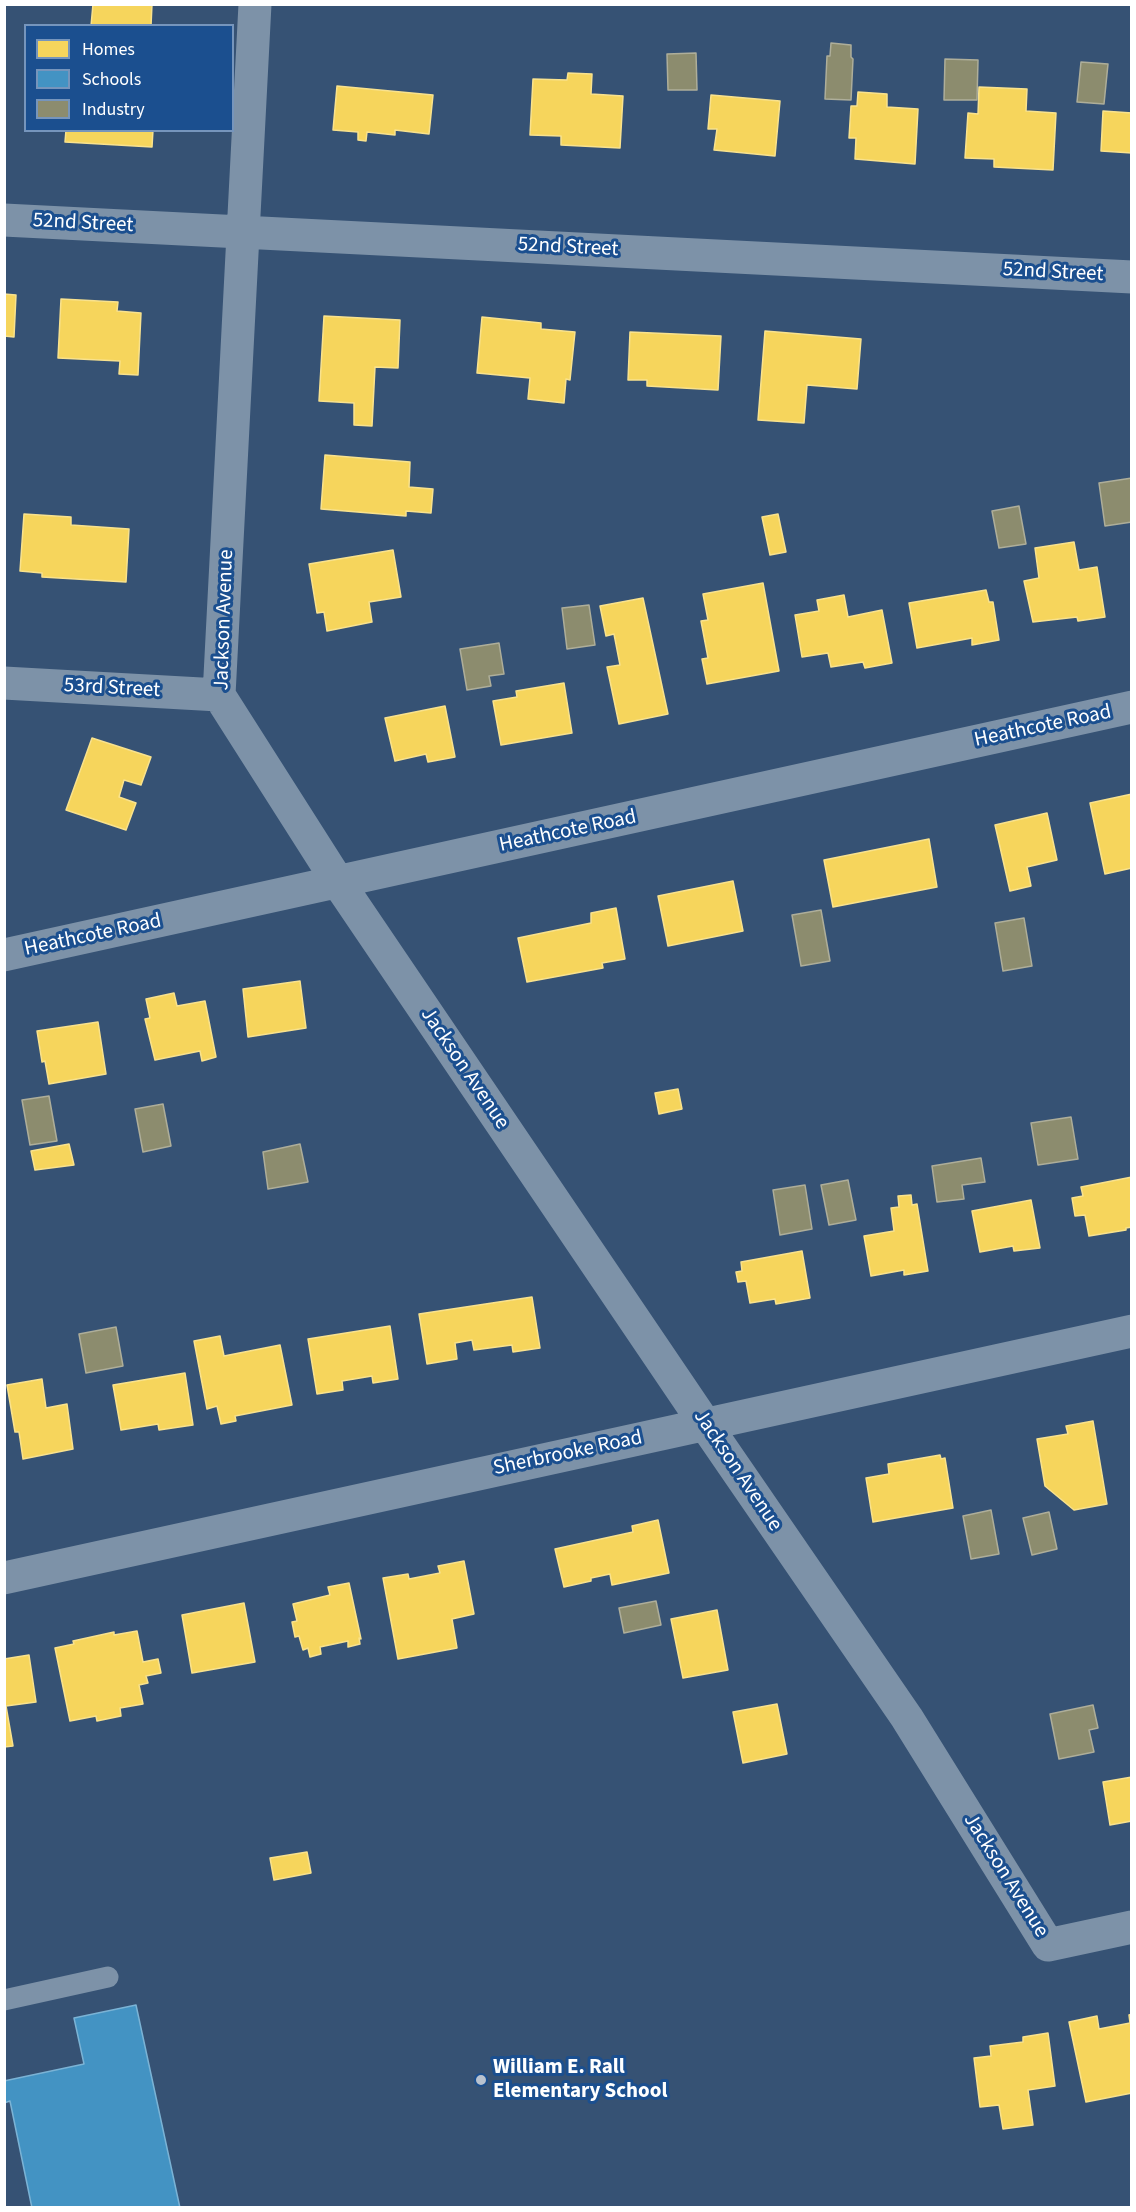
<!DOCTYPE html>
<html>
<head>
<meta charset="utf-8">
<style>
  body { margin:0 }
  #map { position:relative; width:1136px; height:2212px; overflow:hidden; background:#365274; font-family:"Source Sans 3",sans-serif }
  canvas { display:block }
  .frame { position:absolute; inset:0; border:6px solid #fff; pointer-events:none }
  .legend { position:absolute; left:24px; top:24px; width:210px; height:108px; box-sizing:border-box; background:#1b4f8f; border:2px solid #7695bc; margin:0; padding:8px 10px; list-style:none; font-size:18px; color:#fff }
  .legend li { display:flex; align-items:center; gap:12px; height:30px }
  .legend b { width:30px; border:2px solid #7695bc }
</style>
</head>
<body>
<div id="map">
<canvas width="1136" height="2212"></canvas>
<div class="frame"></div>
<ul class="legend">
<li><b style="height:16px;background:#f6d55c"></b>Homes</li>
<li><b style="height:16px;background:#4393c3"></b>Schools</li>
<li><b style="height:16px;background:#8c8c6e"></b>Industry</li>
</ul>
</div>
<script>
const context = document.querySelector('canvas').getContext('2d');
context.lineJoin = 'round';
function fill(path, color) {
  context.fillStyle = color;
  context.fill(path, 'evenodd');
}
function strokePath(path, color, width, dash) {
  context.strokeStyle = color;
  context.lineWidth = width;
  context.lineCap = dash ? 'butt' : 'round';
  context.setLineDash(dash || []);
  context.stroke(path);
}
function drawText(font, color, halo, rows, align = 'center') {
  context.font = font + ' "Source Sans 3",sans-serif';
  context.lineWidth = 6;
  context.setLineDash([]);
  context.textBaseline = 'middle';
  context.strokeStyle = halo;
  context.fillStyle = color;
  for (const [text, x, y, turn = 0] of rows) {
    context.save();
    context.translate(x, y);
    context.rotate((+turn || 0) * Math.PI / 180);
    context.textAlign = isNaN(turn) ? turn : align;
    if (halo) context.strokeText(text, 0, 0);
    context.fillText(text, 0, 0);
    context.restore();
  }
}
const homes = new Path2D(`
  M93 4H152L151 26H91Z
  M568 73 592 74 591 94 623 96 620 148 561 145V136L530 135 533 79 567 80Z
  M337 86 433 95 429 134 395 130V135L367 132 366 141 358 140V132L333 130Z
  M979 87 1027 89 1026 111 1056 113 1053 170 994 167V159L965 158 968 113 978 114Z
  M858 92 887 94V107L918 109 915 164 855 159 856 138H849L851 106H857Z
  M711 95 780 101 775 156 714 150 717 129H708Z
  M1103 111 1132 113V153L1101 151Z
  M66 130H153L152 147 65 142Z
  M4 294 16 295 14 337 4 336Z
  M61 299 118 302 117 311 141 313 138 375 119 374 120 361 58 358Z
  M324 316 400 320 398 368 375 367 372 426 354 425V403L319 401Z
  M482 317 541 323V329L575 332 570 380 566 379 564 403 528 399 530 378 477 373Z
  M765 331 861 339 857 389 807 385 804 423 758 420Z
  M630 332 721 336 718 390 647 386V380H628Z
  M325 455 410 462 409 487 433 489 431 513 406 511V516L321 509Z
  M24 514 71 517V525L129 529 126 582 42 577V573L20 571Z
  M778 514 786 552 770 555 762 517Z
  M1074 542 1079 570 1097 567 1105 617 1078 621 1077 617 1033 622 1024 581 1039 578 1035 548Z
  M393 550 401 597 369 602 372 622 327 631 324 612 317 613 309 564Z
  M763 583 779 671 707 684 702 659 708 658 701 621 708 620 703 594Z
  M986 590 989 602H993L999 640 972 645V638L917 648 909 603Z
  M844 595 848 617 882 610 892 663 865 668 863 662 831 667 828 653 802 657 795 615 819 611 817 600Z
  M643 598 668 714 619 724 607 667 620 665 614 634 606 636 600 606Z
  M564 683 572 733 501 745 493 701 517 697 516 691Z
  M445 706 455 757 428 762 426 754 395 761 385 718Z
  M92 738 151 757 141 785 124 780 119 797 136 803 126 830 66 810Z
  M1132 794V868L1105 874 1090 803Z
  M1047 813 1057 860 1027 867 1031 886 1010 891 995 825Z
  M929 839 937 887 833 907 824 860Z
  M733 881 743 931 668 946 658 896Z
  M616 908 625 959 602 963 603 968 527 982 518 938 591 923V913Z
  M300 981 306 1028 248 1037 243 989Z
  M174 993 177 1006 205 1001 216 1057 202 1061 200 1051 155 1060 145 1019 150 1018 146 999Z
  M98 1022 106 1074 49 1084 45 1061 42 1062 37 1031Z
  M678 1089 682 1109 659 1114 655 1093Z
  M69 1144 74 1165 35 1170 31 1151Z
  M1132 1177V1227L1126 1228V1230L1089 1236 1085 1215 1075 1216 1072 1198 1083 1196 1081 1187Z
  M911 1195 912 1205 917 1204 928 1271 904 1275V1270L871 1276 864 1236 894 1231 891 1208 899 1207 898 1196Z
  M1031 1200 1040 1248 1014 1251 1013 1246 980 1252 972 1211Z
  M802 1251 810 1298 776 1304 775 1299 750 1303 746 1281 738 1282 736 1272 742 1271 741 1262Z
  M532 1297 540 1348 513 1352 512 1345 474 1350 472 1340 455 1343 457 1359 427 1364 419 1314Z
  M390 1326 398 1379 373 1383 372 1376 342 1381 343 1390 317 1394 308 1339Z
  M220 1336 224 1356 280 1345 292 1405 235 1416 236 1421 221 1424 217 1406 207 1409 194 1341Z
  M185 1373 193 1425 159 1430 158 1424 121 1430 113 1385Z
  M42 1379 46 1408 67 1404 73 1449 23 1459 19 1432H15L7 1385Z
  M1093 1421 1107 1504 1074 1510 1045 1486 1037 1439 1068 1434 1066 1426Z
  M940 1455 941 1459 945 1458 953 1508 873 1522 866 1478 889 1474 888 1464Z
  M658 1520 669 1573 612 1585 610 1574 591 1578V1581L564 1587 555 1549 633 1532 632 1526Z
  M464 1561 474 1614 452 1619 457 1648 398 1659 383 1578 408 1574 409 1579 440 1573 438 1566Z
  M349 1583 361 1639 359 1638 360 1644 348 1647V1641L320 1647 321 1654 310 1657 308 1648 303 1650 299 1636 295 1637 292 1622 297 1621 293 1604 330 1595 328 1587Z
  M244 1603 255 1662 192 1673 182 1615Z
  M717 1610 728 1670 683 1678 671 1619Z
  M137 1631 143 1662 158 1659 161 1673 146 1676 148 1683 139 1685 143 1704 120 1708 121 1716 97 1721 96 1716 70 1721 55 1648 74 1644 73 1641 114 1632V1635Z
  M29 1655 36 1702 6 1706 13 1746 4 1747V1659Z
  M777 1704 787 1754 743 1763 733 1712Z
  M1132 1777V1821L1110 1825 1103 1782Z
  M307 1852 311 1873 274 1880 270 1858Z
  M1132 2014V2093L1086 2102 1069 2022 1097 2016 1099 2029 1130 2023 1129 2015Z
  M1048 2033 1055 2086 1028 2090 1033 2125 1003 2129 999 2105 980 2107 974 2058 991 2056 990 2046 1023 2042V2037Z`);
const schools = new Path2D(`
  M136 2005 180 2208H32L10 2101 4 2103V2081L84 2064 74 2018Z`);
const industry = new Path2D(`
  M831 43 851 45V57L853 59 851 100 825 99 827 56H830Z
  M696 53 697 90H668L667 54Z
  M945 59 978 60 977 100H944Z
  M1081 62 1108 64 1104 104 1077 102Z
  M1132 478V522L1105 526 1099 483Z
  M1019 506 1026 544 999 548 992 511Z
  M589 605 595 645 567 649 562 608Z
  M499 643 504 674 489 676 491 686 467 690 460 649Z
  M821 910 830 961 801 966 792 915Z
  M1024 918 1032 966 1003 971 995 923Z
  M49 1096 57 1141 30 1145 22 1100Z
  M163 1104 171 1146 143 1152 135 1109Z
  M1071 1117 1078 1159 1038 1165 1031 1123Z
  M300 1144 308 1182 268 1189 263 1152Z
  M981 1158 985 1182 962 1185 964 1199 937 1202 932 1166Z
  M848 1180 856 1220 829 1225 821 1185Z
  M805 1185 812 1229 780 1235 773 1190Z
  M116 1327 123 1366 86 1373 79 1334Z
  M991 1510 999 1554 971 1559 963 1516Z
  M1049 1512 1057 1549 1032 1555 1023 1518Z
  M656 1601 661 1625 624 1633 619 1608Z
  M1093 1705 1098 1728 1089 1730 1094 1752 1059 1759 1050 1714Z`);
const service = new Path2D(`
  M4 2000 108 1977`);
const minor = new Path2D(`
  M255 4 219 695 338 882 705 1424 907 1718 1048 1945 1132 1927
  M4 220 1132 277
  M4 683 219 695
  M4 955 1132 707
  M4 1578 1132 1331`);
const markers = [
  [481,2080,6,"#b9c2ce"]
];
const streetNames = [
  ["52nd Street",83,224,3],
  ["52nd Street",568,248,3],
  ["52nd Street",1053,273,3],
  ["Jackson Avenue",225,620,-88],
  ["53rd Street",112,689,3],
  ["Heathcote Road",1043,727,-12],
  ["Heathcote Road",568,832,-12],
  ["Heathcote Road",93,936,-12],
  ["Jackson Avenue",464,1069,56],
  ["Sherbrooke Road",568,1454,-12],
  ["Jackson Avenue",737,1471,56],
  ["Jackson Avenue",1005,1876,58]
];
const poiNames = [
  ["William E. Rall",493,2068],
  ["Elementary School",493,2092]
];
fill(homes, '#f6d55c');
strokePath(homes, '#f9e28d', 1.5);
fill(schools, '#4393c3');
strokePath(schools, '#7bb3d5', 1.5);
fill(industry, '#8c8c6e');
strokePath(industry, '#aeae9a', 1.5);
strokePath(service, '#7d92a8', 21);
strokePath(minor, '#7d92a8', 33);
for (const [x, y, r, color] of markers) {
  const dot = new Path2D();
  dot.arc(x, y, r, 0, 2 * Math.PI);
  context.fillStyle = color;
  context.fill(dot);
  strokePath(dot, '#1b4f8f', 2);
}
drawText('21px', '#fff', '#1b4f8f', streetNames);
drawText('bold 21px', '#fff', '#1b4f8f', poiNames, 'left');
</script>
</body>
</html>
